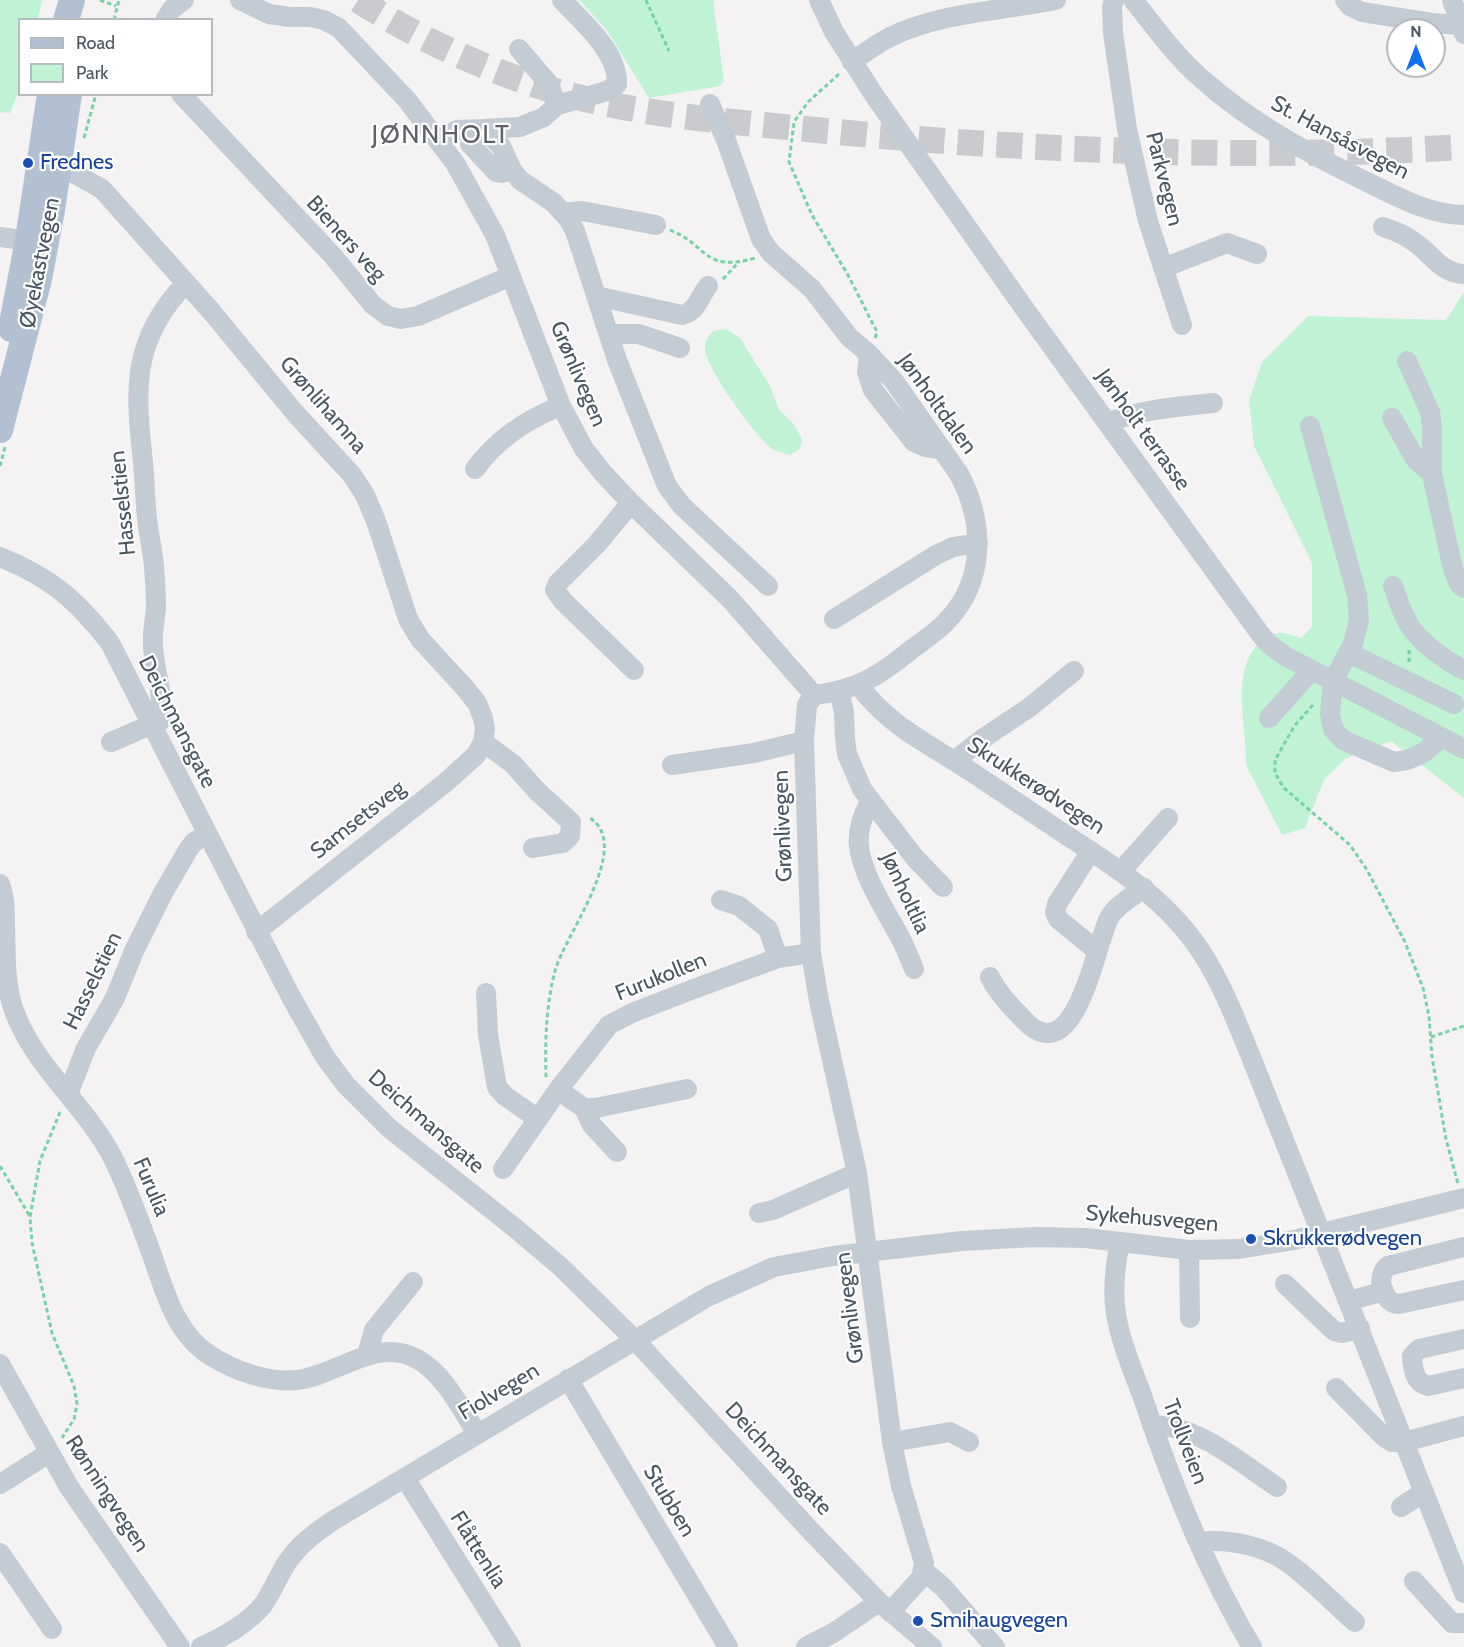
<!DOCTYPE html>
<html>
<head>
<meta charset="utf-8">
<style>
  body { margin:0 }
  #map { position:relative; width:1464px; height:1647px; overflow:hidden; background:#f4f2f2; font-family:Cabin,sans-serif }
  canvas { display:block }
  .legend { position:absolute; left:18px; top:18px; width:195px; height:78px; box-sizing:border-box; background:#fff; border:2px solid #b6bbc0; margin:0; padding:8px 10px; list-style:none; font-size:18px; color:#495561 }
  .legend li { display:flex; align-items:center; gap:12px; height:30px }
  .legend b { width:30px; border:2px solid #b6bbc0 }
  .north { position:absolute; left:1386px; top:18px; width:60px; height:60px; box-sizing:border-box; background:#fff; border:2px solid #b6bbc0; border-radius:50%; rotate:0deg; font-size:16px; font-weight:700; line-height:24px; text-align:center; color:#495561 }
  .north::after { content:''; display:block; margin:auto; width:21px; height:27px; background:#1170ef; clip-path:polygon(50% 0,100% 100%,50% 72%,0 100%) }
</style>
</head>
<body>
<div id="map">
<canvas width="1464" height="1647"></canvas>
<ul class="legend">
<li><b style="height:8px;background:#b1c1d2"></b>Road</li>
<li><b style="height:16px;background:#c0f2d4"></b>Park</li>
</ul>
<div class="north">N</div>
</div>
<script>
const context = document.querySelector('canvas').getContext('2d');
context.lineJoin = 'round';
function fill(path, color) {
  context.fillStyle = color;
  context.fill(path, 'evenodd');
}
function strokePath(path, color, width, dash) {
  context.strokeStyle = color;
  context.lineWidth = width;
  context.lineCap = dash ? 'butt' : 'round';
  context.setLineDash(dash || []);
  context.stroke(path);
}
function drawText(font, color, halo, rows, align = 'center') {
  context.font = font + ' Cabin,sans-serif';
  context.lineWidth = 4.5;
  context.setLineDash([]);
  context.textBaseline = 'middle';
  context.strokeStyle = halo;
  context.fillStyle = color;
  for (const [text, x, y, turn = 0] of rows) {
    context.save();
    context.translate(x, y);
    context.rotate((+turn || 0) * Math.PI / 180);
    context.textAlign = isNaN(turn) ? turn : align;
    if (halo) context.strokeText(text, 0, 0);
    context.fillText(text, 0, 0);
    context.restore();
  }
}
const green = new Path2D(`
  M0 0H42L38 19 20 20 19 91 10 113 0 112Z
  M579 0H713L724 81 720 86 649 98 606 29Z
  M1464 292V798L1391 741 1345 759 1324 780 1305 828 1282 835 1246 765C1248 727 1228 669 1262 640 1266 637 1273 633 1278 633 1285 632 1295 637 1301 638L1312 627V563L1254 446 1249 401 1262 362 1308 316 1446 320Z
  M726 329 740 338 770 386 779 410 793 423 802 439 800 449 790 455C784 453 777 452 772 449 756 437 704 366 705 348 705 341 709 336 713 331Z`);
const majorTunnel = new Path2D(`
  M358 0C416 37 477 66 542 87 630 115 726 121 817 130 1031 151 1249 160 1464 147`);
const path = new Path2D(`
  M100 0 116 6
  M646 0 669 51
  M114 20 119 0
  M839 74 808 102 794 122 789 162 812 215 848 275 877 332 875 338
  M84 138 96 94
  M670 230C708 245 703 273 755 258
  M723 279 737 264
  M0 466 5 447
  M1409 650V664
  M1313 705 1295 725 1275 760V773L1284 788 1350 845 1367 870 1405 942 1423 988 1429 1016 1432 1057 1446 1139 1458 1184
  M1431 1037 1464 1026
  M546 1077C545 1042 546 1005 555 971 564 936 636 843 588 817
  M60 1112 40 1161 30 1217 32 1243 52 1333 74 1386 77 1404 74 1419 62 1438
  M0 1166 29 1215`);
const minor = new Path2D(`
  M240 0 269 14 290 17H310L324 20 339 28 407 100 455 163 495 235 561 406 584 449 603 473 631 503 731 600 814 695
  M819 0 834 32 874 95 1024 308 1261 635 1270 645 1285 656 1464 749
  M1114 0 1112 7 1113 33 1127 129 1148 221 1182 325
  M1133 0C1155 27 1175 56 1202 79 1252 124 1310 154 1369 183 1400 198 1430 215 1464 215
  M1345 0 1350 6 1362 12 1432 23 1461 25
  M1452 0 1464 34
  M165 20 172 9 184 0
  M519 49 549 84 557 105
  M852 62C864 53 877 44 890 37 942 12 1001 11 1056 0
  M181 94 333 256 373 305 388 316 401 319 418 316 511 276
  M710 104 726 140 761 239 771 253 812 289 849 337 869 354 894 381 959 474C985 523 986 582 945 623 935 633 923 641 912 649 879 676 857 690 814 695
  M483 129 520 127 544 117 557 105 607 91 617 84C618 51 582 22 562 0
  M438 140 457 130 483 129 501 146 512 170 520 180 554 203 569 220 575 231 617 360 667 486 682 506 768 586
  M470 144 496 172 502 173 512 170
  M45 166 58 168 75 174 102 189 211 311 295 413 352 475 365 495 376 521 408 619 420 639 465 688 477 703 483 718 485 729 483 742 476 755 445 783 256 932
  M563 213 582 211 656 225
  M1383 227C1396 231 1407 236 1417 244 1433 256 1443 274 1464 274
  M0 237 41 243
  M1163 268 1227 243 1257 254
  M596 296 682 315C698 311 699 297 708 286
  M610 334H639L680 348
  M869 354 867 372 873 390 914 442 925 447 943 450
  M1407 361 1430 412 1432 426V474L1453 569 1459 584 1464 588
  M1392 418 1416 460 1432 474
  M1108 423C1140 409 1178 407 1213 403
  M1310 426 1357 595 1359 620 1353 644 1333 681 1330 714 1333 729 1343 740 1394 762 1407 760 1423 753 1441 738
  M475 469C497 439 527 419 561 406
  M631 503 597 544 558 583 555 590 563 601 634 670
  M0 557C50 577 77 600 110 643L291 997 325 1057 346 1085 389 1128 515 1228 562 1268 635 1340 808 1528 879 1602 932 1647
  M1393 586C1398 600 1403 617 1412 629 1425 646 1446 661 1464 670
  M834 619 936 555 953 547 978 543
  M1349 653 1454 704
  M859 686C893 729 926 742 970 771 1003 793 1036 815 1069 837 1119 869 1169 902 1202 953 1222 984 1235 1018 1249 1052L1464 1593
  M839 691 844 712 845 739 847 754 862 789 915 858 943 887
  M814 695 807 705 804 741 811 953 819 1001 857 1173 892 1442 901 1486 924 1563 921 1578 890 1612
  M1269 718 1311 671
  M111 742 160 721C165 695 154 671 153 645 152 632 155 620 156 608 156 595 155 580 154 567 153 553 150 540 148 526 145 505 145 483 143 462 135 389 131 340 186 283
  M483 742 513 764 537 791 571 822 570 836 563 843 533 848
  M954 761 985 737 1030 707 1074 671
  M672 765 754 753 804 741
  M870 801C863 815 857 830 859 846 861 873 888 915 901 939 906 949 910 959 914 969
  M1091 851 1057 904 1055 912 1058 919 1096 950
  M1122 870 1168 818
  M0 884C5 897 5 911 5 925 6 955 4 990 17 1018 38 1069 86 1107 112 1156 126 1184 137 1214 148 1244 163 1283 172 1332 211 1356 235 1371 268 1383 297 1380 339 1375 380 1333 422 1362 446 1378 461 1409 477 1433
  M721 900 739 906 768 929 778 958
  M990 977C998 994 1011 1006 1024 1020 1075 1074 1095 946 1109 918 1115 906 1133 896 1144 888
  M486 993 488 1035 497 1087 505 1096 538 1119
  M558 1090 584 1108 592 1125 617 1152
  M68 1094 86 1048 115 998 134 951 163 893 188 850 194 842 207 834
  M584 1108H596L687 1089
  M503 1169 558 1090 609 1025 632 1013 691 990 778 958 811 953
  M759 1213 773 1210 857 1173
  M1120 1242C1115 1266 1112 1289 1116 1314 1121 1344 1134 1373 1144 1401 1172 1484 1207 1572 1252 1647
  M1464 1247 1388 1266C1375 1277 1382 1303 1399 1304L1464 1290
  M1189 1250 1190 1318
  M1285 1284 1334 1331 1342 1333 1360 1328
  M1349 1301 1384 1291
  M1464 1339 1419 1349 1412 1356C1413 1368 1414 1383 1428 1386L1464 1378
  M367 1355 374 1330 413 1282
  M0 1364 69 1487 180 1647
  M568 1379 728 1647
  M1336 1388 1384 1437 1392 1442H1404L1464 1426
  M1152 1425C1200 1426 1239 1462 1277 1487
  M892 1442 950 1432 969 1442
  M405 1478 511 1647
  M0 1484 49 1453
  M1401 1507 1424 1492
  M1199 1542C1227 1538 1265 1546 1288 1563 1312 1580 1333 1603 1355 1622
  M0 1553 52 1629
  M924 1571 943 1587 995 1647
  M1414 1581 1452 1623H1464
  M201 1647C224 1637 247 1624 263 1605 272 1592 278 1577 286 1564 298 1545 316 1532 334 1520L709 1296 774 1267 833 1256 962 1241 1035 1237 1086 1238 1189 1250 1239 1249 1294 1240 1464 1198
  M806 1647 833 1633 879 1602`);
const major = new Path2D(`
  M66 20 72 0
  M11 329 28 240 50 94
  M0 430 39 279 52 210 69 94`);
const markers = [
  [28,163,6,"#1a4fb4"],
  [1251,1239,6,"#1a4fb4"],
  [918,1621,6,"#1a4fb4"]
];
const streetNames = [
  ["St. Hansåsvegen",1340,138,28],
  ["Parkvegen",1164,179,76],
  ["Bieners veg",346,239,48],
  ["Øyekastvegen",40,263,-79],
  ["Grønlivegen",578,374,67],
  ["Jønholtdalen",937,404,54],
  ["Grønlihamna",323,405,49],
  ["Jønholt terrasse",1143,430,54],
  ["Hasselstien",123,503,-96],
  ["Deichmansgate",177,722,63],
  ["Skrukkerødvegen",1036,786,33],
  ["Samsetsveg",358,820,-38],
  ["Grønlivegen",783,826,-92],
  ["Jønholtlia",905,893,65],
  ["Furukollen",661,977,-22],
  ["Hasselstien",93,981,-64],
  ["Deichmansgate",426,1122,41],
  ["Furulia",151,1187,67],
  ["Sykehusvegen",1152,1219,5],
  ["Grønlivegen",850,1308,-97],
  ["Fiolvegen",499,1392,-31],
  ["Trollveien",1185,1442,69],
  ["Deichmansgate",778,1459,47],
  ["Rønningvegen",107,1494,57],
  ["Stubben",669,1501,59],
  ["Flåttenlia",478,1550,58]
];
const transitNames = [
  ["Frednes",40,163],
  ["Skrukkerødvegen",1263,1239],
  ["Smihaugvegen",930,1621]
];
const quarterNames = [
  ["JØNNHOLT",441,135]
];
fill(green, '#c0f2d4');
strokePath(majorTunnel, '#c9cbce', 26, [26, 13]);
strokePath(path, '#76d3a6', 3, [4.5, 3]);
strokePath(minor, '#c3ccd4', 20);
strokePath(major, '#b1c1d2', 26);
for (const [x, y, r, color] of markers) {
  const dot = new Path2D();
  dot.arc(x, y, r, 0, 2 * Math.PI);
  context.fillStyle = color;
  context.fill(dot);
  strokePath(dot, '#fff', 2);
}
drawText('22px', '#495561', '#fff', streetNames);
drawText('22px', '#164399', '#fff', transitNames, 'left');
context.letterSpacing = '1.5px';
drawText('26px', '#5e6268', '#fff', quarterNames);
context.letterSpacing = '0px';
</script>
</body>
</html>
